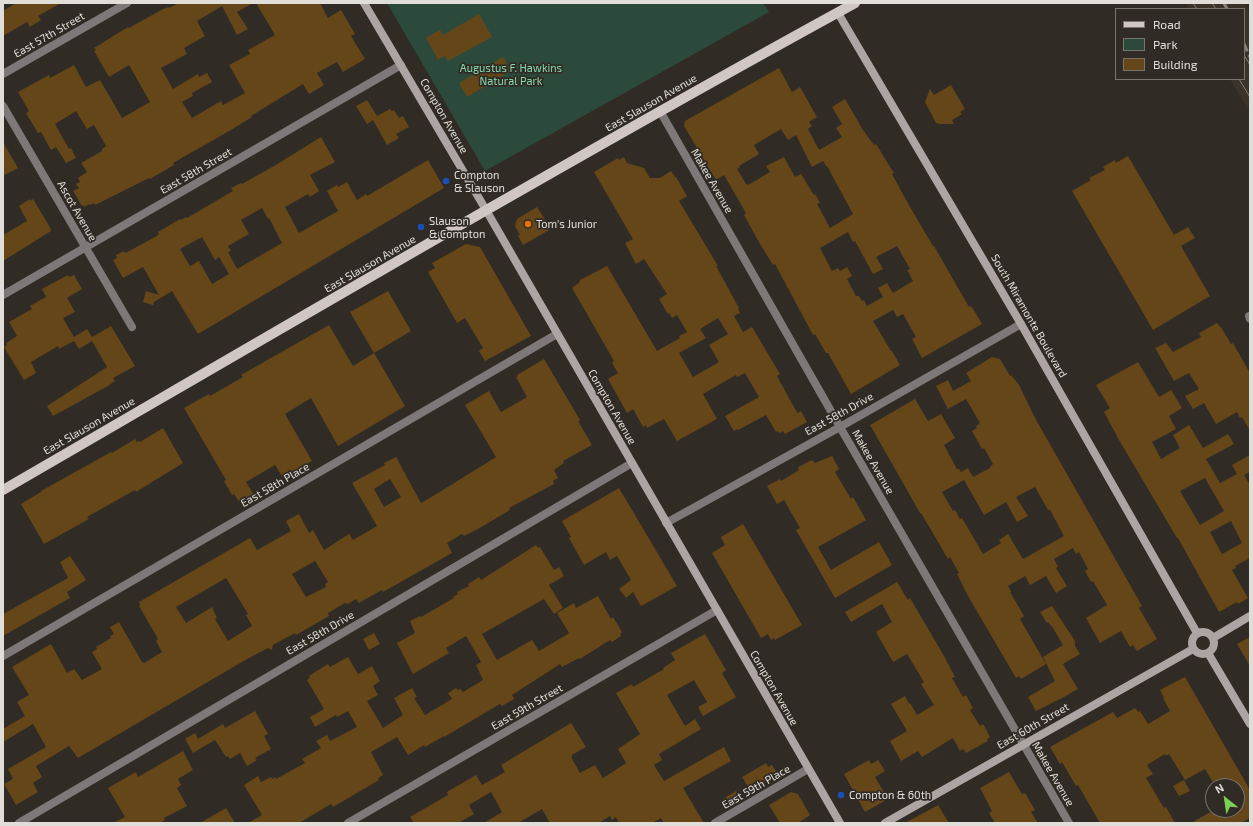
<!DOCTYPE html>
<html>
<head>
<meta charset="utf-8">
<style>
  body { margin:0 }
  #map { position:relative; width:1253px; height:826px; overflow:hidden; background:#302b25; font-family:"Exo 2",sans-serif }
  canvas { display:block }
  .frame { position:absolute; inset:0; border:4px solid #e1deda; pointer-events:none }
  .legend { position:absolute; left:1115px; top:8px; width:130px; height:72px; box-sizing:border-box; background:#302b25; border:1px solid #77736d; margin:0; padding:5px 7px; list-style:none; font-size:12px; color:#e1deda }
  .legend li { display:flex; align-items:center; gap:8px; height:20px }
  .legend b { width:20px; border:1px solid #77736d }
  .north { position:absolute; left:1205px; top:778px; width:40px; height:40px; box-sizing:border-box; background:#302b25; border:1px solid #77736d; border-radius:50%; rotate:330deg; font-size:11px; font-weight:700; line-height:16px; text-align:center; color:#e1deda }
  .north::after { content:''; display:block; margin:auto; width:14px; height:18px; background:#7ad156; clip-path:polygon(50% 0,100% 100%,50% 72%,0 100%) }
</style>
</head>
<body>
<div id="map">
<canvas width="1253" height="826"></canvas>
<div class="frame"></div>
<ul class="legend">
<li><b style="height:5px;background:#d0c7c5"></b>Road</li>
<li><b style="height:11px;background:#2c4a3b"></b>Park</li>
<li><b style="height:11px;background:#644618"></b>Building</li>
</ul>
<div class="north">N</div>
</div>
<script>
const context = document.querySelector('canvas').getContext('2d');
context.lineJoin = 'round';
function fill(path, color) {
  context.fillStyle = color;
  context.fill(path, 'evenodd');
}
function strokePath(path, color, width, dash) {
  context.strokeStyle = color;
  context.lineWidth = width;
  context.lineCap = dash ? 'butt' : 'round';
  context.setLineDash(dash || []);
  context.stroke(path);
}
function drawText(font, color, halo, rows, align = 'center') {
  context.font = font + ' "Exo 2",sans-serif';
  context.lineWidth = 3.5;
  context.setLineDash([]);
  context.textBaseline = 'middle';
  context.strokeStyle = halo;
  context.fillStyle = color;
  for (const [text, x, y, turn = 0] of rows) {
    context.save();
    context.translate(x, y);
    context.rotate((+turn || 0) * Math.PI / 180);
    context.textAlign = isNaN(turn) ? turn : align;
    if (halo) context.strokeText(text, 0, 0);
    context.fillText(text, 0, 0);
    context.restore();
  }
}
const built = new Path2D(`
  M1186 3H1244L1250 12V113L1230 79H1244V9H1189Z`);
const green = new Path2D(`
  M387 3H763L769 12 485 171Z`);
const building = new Path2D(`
  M16 3H61L38 16 41 20 30 27 27 22 3 36V11Z
  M179 3H253L237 12 248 29 237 35 222 6 197 21 205 36 184 48 187 54 161 68 173 89 198 74 199 77 207 73 212 82 192 93 193 96 182 102 192 118 221 101 223 105 245 93 229 65 250 54 248 50 275 35 256 3H320L328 18 341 10 355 34 351 36 365 59 343 72 337 62 317 73 324 85 309 94 303 84 251 116 252 117 231 130 173 163 174 165 150 179 149 178 95 205 94 203 90 205 89 204 84 207 83 205 82 206 73 191 79 188 76 184 80 182 78 178 87 172 81 163 102 151V149L106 146 94 125 87 129 76 111 55 124 69 149 71 148 76 158 66 163 56 147 51 150 41 132 38 133 26 113 29 111 18 92 49 75 50 78 74 65 86 87 100 80 122 118 150 102 129 65 109 77 94 51 96 50 94 48 128 27 129 28 163 9 169 7V8Z
  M479 14 492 37 448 61 445 56 438 60 426 38 440 30 443 35Z
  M503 57 511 71 467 97 459 83Z
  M779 68 792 92 800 87 817 117 809 122 812 126 808 129 819 150 842 137 836 128 842 124 832 107 845 99 863 130 874 145 876 144 884 157 894 173 892 174 910 207 933 246H934L969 307 971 306 975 312 982 324 922 358 912 339 916 337 903 314 897 317 893 310 873 321 891 351H892L900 365 851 394 828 353H826L815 334 813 335 775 264 773 265 760 244 744 215 746 213 724 175 716 180 684 126 685 121ZM781 129 788 140 796 135 812 167 823 161 826 166H827L853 214 830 228 817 204 820 203 815 194 814 195 801 174 795 177 784 157 766 166 770 172 748 185 747 184H746L737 169 740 167 739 166 759 154 754 145ZM848 232 853 242 855 241 873 274 883 269 876 257 897 246 910 269 907 270 913 281 893 293 887 283 878 288 883 297 867 306 864 300 862 301 859 296H856L847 279 852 276 847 267 840 271 838 268 832 271 820 248Z
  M951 85 965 109 960 112 962 114 952 120 954 124H939L936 123 925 102 930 89 934 95Z
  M367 100 377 116 390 109 392 111 394 110 399 118 403 116 409 127 396 134 399 138 387 145 373 120 367 124 356 106Z
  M321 137 335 162 310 175 319 191 310 197 308 194 285 207 299 233 338 211 327 191 337 185 338 187 347 182 357 200 366 194 367 196 428 160 444 188 198 334 172 291 154 302 153 305 143 302 146 291 159 295 143 267 123 278 113 260 117 258 116 255 124 251 125 253 131 250 157 236 159 234 158 232 180 219 181 220 186 217 187 218 233 191 231 188 241 183 242 184 274 166ZM262 208 268 219 269 218 282 243 237 269 228 252 231 251 228 246 249 234 241 220ZM202 237 215 260 219 257 229 274 212 284 199 261 190 266 180 249Z
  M3 142 18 168 3 176Z
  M1128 156 1174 235 1188 227 1195 238 1181 246 1210 296 1153 330 1072 191 1091 180 1089 178 1105 170 1103 167 1115 160 1116 163Z
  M624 157 627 163 644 168 650 178H660L671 171 675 177H676L687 196 679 201 718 266H716L739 308 738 309 740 313 734 316 743 332 752 327 780 374 777 376 795 409 798 413 801 411 807 422 785 434 783 431 780 433 778 431 776 432 766 415 738 430 737 429 734 431 725 416 759 397 745 373 737 377 736 375 703 394 717 419 677 441 664 419 647 428 646 425 643 427 633 409 627 413 608 379 618 373 612 363 614 361 572 288 579 283 580 280 607 266 657 351 680 338 679 336 687 332 677 315 672 318 669 313 668 314 659 299 667 294 644 259 636 264 625 243 633 239 594 172 618 158 619 160ZM718 318 728 334 709 345 719 362 693 377 679 353 706 338 700 329Z
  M30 199V201L33 199 51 229H50L51 231 3 261V235L27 221 19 206Z
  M537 207 551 229 523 245 518 236 520 235 515 226 517 219Z
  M466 244 480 247 531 336 485 361 479 351 483 348 465 318 457 323 428 272 435 268 432 263Z
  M68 275 69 277 74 275 82 289 67 298 75 312 63 318 74 337 87 329 92 337 111 326 135 366 113 378 115 381 108 386 53 416 47 406 107 367 92 341 79 349 74 341 59 349 58 346 31 362 36 373 24 380 4 347 7 345 6 343 17 336 9 322 32 309 30 306 46 297 42 289Z
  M388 291 411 331 374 353 350 312Z
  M1217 323 1220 327H1221L1231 344 1233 343 1250 373V431L1242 417 1240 418 1237 412 1216 424 1204 403 1193 409 1185 396 1199 389 1189 373 1174 381 1155 348 1166 343 1173 352 1201 337 1199 333Z
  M329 325 353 366 374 353 405 406 338 446 311 398 285 414 312 461 283 478 275 465 246 482 254 495 240 503 234 494 232 495 224 481 226 480 184 408 209 394 210 396 243 377 241 375Z
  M992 357 1000 359 1010 376 1011 375 1019 385 1035 418 1142 606 1139 608 1157 639 1137 651 1133 645 1130 647 1121 631 1100 643 1086 618 1107 605 1093 581 1091 582 1085 571 1088 569 1079 552 1076 554 1073 548 1054 559 1058 567 1056 568 1067 586 1056 593 1046 576 1030 585 1025 576 1008 586 1011 591 1010 592 1024 616 1020 619 1046 664 1021 679 1019 676 1016 678 968 596 957 574 959 573 950 557 948 559 921 513H920L870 425 915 399 928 421 941 414 955 438 944 445 957 469H959L961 472 968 468 973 477 990 468V467L993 464 984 448 982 449 972 431 977 428 976 426 980 423 966 399 948 409 936 386 948 380 953 391 971 381 966 373ZM964 480 984 515 1006 502 1017 522 1028 516 1016 497 1035 487 1048 510H1050L1064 536 1023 559 1008 534 999 540 1001 543 983 554 962 518 960 519 955 510 953 511 942 492Z
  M544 359 580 420 578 421 592 445 563 461 564 463 554 470 558 478 553 481 554 484 509 508 510 510 478 529 464 536 462 534 447 543 452 553 383 592 382 590 359 603 356 599 348 604 345 603 328 613 329 616 296 635 295 633 273 645 272 650 268 648 247 659 78 758 69 746 36 766 42 777 33 783 38 792 16 805 4 784 13 779 8 769 46 747 33 724 3 742V729L25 716 17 702 29 695 12 667 51 644 67 673 74 669 82 680 102 669 92 652 97 649 96 647 111 638 110 636 114 634 110 627 119 622 142 662 144 663 162 652 156 641 158 639 139 606 140 605 139 602 250 538 257 550 291 531 286 521 299 514 309 533 313 530 324 550 349 534 353 540 377 526 352 483 385 465 384 463 396 457 421 503 438 493 496 457 465 405 489 391 501 412 527 397 516 377 518 376 517 375ZM390 479 401 497 384 507 374 489ZM315 561 328 582 325 584 326 587 306 597 292 574ZM226 578 248 614 246 615 252 626 228 641 215 619 217 618 212 607 186 623 176 607Z
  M1138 362 1159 397 1171 390 1182 408 1169 416 1176 429 1152 442 1161 459 1180 448 1173 435 1189 425 1203 448 1228 434 1234 444 1206 459 1220 483 1237 474 1232 465 1250 455V472L1244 475 1250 485V558L1235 566 1236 568 1232 570 1248 598 1238 604 1237 602 1219 612 1178 538H1177L1119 440 1104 412 1110 408 1096 385ZM1205 478 1224 511 1200 525 1180 491ZM1231 521 1242 543 1222 554 1210 532Z
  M163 428 183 463 136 492 135 490 87 517 89 519 44 544 21 504 41 492V491L111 452 112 453 135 439 137 442 140 441V442Z
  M832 456 839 469 835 472 851 499 853 497 866 520 818 547 831 570 879 542 892 565 835 598 796 530 800 528 784 500 777 504 767 486 780 479 781 481 799 470 798 467 812 460 815 463Z
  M619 488 677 586 641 606 633 592 626 598 619 589 631 580 617 556 610 560 606 552 584 565 569 538 571 537 562 521Z
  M743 524 802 625 775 640 774 638 771 640 768 634 761 638 712 553 725 545 721 537Z
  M536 545 538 548 540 547 554 570 559 567 564 576 549 585 563 608 554 614 544 599 482 634 497 660 532 640 539 651 566 635 569 633 557 613 574 603 576 608 598 596 611 619 613 617 622 632 620 634 621 636 612 642 610 640 580 659 579 658 562 667 560 664 557 666 512 695 514 699 502 706 500 704 444 737V736L425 747 424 745 408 755 397 737 371 752 383 775 378 778 379 780 333 807 331 804 299 823H248L262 815 244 785 258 776 261 782 271 777 272 779 275 777 276 779 305 763 302 759 321 748 316 741 327 735 330 741 357 727 348 711 337 717 336 715 315 727 310 717 324 709 307 680 310 678 309 676 328 664 330 667 348 657 358 674 372 666 380 681 373 686 378 695 367 701 383 728 403 715 394 698 412 688 417 697 414 698 425 715 452 699 448 693 456 688 458 690 461 689 463 692 483 680 476 665 481 662 466 636 446 648 449 653 413 674 397 643 415 633 410 621 420 616 421 617 454 598 453 597 458 594 457 592 469 586 468 584 479 577 481 580Z
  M70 556 86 580 67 592 70 598 3 636V614L68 578 60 562Z
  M897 582 908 600 910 598 944 656 955 677 952 678 963 697 966 695 973 708 970 710 980 726 983 724 990 737 987 739 988 741 966 753 963 749 960 751 953 738 922 757 918 751 901 761 890 741 907 731 891 704 905 696 909 704 910 703 917 715 934 705 921 684 924 682 907 654 893 662 876 632 892 622 882 604 851 622 845 612Z
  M1052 606 1075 641V646L1080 654 1063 664 1078 689 1064 697 1036 711 1028 697 1055 681 1043 657 1063 645 1053 628 1048 622 1047 623 1040 612Z
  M374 633 380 644 369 650 363 639Z
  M705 634 726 670 722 673 736 697 703 716 698 707 707 702 694 680 667 695 685 726 695 719 701 729 659 754 662 760 654 765 664 781 724 747 731 761 683 788 704 823H664L661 818 652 823H619L616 817 612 820 610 816 599 823H550L542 809 518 823H484L502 812 491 792 469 805 474 814 458 823H414L410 817 448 795 447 792 476 775 482 785 505 772 501 765 571 723 586 747 572 755V757H571L580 773 595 765 603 778 626 763 618 749 640 734 616 693 632 684 633 687 664 669 663 668 675 660 671 653Z
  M1250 637V666L1237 644Z
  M1185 677 1250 790V818L1241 823H1191L1214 810H1237V786H1215L1205 769 1185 780 1169 754 1166 756 1165 754 1147 765 1153 774 1146 778 1164 808 1166 807 1175 823H1100L1078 785 1076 786 1062 762 1060 764 1050 747 1113 712 1117 718 1135 708 1138 712 1140 711 1148 724 1170 711 1163 698H1164L1160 690Z
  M255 711 268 734 264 736 271 749 255 758 257 760 247 766 240 753 230 759 228 756 226 757 215 740 193 753 185 739 195 733 198 739 223 724 225 728Z
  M183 751 193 770 178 779 181 785 177 788 187 806 164 818 165 820 160 823H113L125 817 108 788 136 772 138 777Z
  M869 760 871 764 878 760 885 771 875 777 888 799 865 812 844 774Z
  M766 763 768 767 772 765 778 774 750 790 742 777Z
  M1009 772 1022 794 1025 793 1035 810 1031 812 1038 823H995L989 813 992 811 980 788Z
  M1184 780 1190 791 1179 796 1173 786Z
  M736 791 741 801 728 809 723 799Z
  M791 792 798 794 810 815 798 823H780L769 805Z
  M938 805 949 823H905Z
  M226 808 235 823H200Z`);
const street = new Path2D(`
  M3 74 127 3
  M3 106 132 327
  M660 111 840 427 1069 823
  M3 295 401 65
  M1249 316 1250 319
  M666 523 840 427 1021 324
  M3 656 557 334
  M19 823 632 463
  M348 823 717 610
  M715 823 808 769`);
const secondary = new Path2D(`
  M364 3 486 210 840 823
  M838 13 1021 324 1197 633
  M1192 643a11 11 0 1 1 22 0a11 11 0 1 1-22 0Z
  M1213 638 1250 616
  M1208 653 1250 724
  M885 823 1193 649`);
const primary = new Path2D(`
  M3 490C286 326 568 160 855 3`);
const tram = new Path2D(`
  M1193 3 1197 9
  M1212 3 1216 9
  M1244 55 1250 65
  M1239 79 1250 97`);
const rail = new Path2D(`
  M1224 3 1227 9
  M1244 44 1250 57`);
const markers = [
  [446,181,4,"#1a4fb4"],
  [528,224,4,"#e8710a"],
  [421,227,4,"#1a4fb4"],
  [841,795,4,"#1a4fb4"]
];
const streetNames = [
  ["East 57th Street",49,35,-30],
  ["East Slauson Avenue",651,103,-30],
  ["Compton Avenue",444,116,60],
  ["East 58th Street",196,171,-30],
  ["Makee Avenue",712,181,60],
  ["Ascot Avenue",77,211,60],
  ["East Slauson Avenue",370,264,-30],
  ["South Miramonte Boulevard",1029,316,60],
  ["Compton Avenue",612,407,60],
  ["East 58th Drive",839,414,-29],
  ["East Slauson Avenue",89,426,-30],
  ["Makee Avenue",873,462,60],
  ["East 58th Place",275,485,-30],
  ["East 58th Drive",320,633,-30],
  ["Compton Avenue",774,688,60],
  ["East 59th Street",527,707,-30],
  ["East 60th Street",1033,726,-30],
  ["Makee Avenue",1053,774,60],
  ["East 59th Place",756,787,-30]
];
const parkNames = [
  ["Augustus F. Hawkins",511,68],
  ["Natural Park",511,81]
];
const poiNames = [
  ["Compton",454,175],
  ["& Slauson",454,188],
  ["Slauson",429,221],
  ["& Compton",429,234],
  ["Tom's Junior",536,224],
  ["Compton & 60th",849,795]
];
fill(built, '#3c3328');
fill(green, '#2c4a3b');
fill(building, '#644618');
strokePath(street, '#7e7978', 8);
strokePath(secondary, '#aca5a4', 8);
strokePath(primary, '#d0c7c5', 10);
strokePath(tram, '#837f7a', 1);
strokePath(rail, '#837f7a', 3, [8, 4]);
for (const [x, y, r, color] of markers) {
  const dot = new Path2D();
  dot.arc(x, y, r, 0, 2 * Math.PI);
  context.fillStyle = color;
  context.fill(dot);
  strokePath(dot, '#302b25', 1.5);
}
drawText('11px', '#e1deda', '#302b25', streetNames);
drawText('11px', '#85daaf', '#302b25', parkNames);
drawText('11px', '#e1deda', '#302b25', poiNames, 'left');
</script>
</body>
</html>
